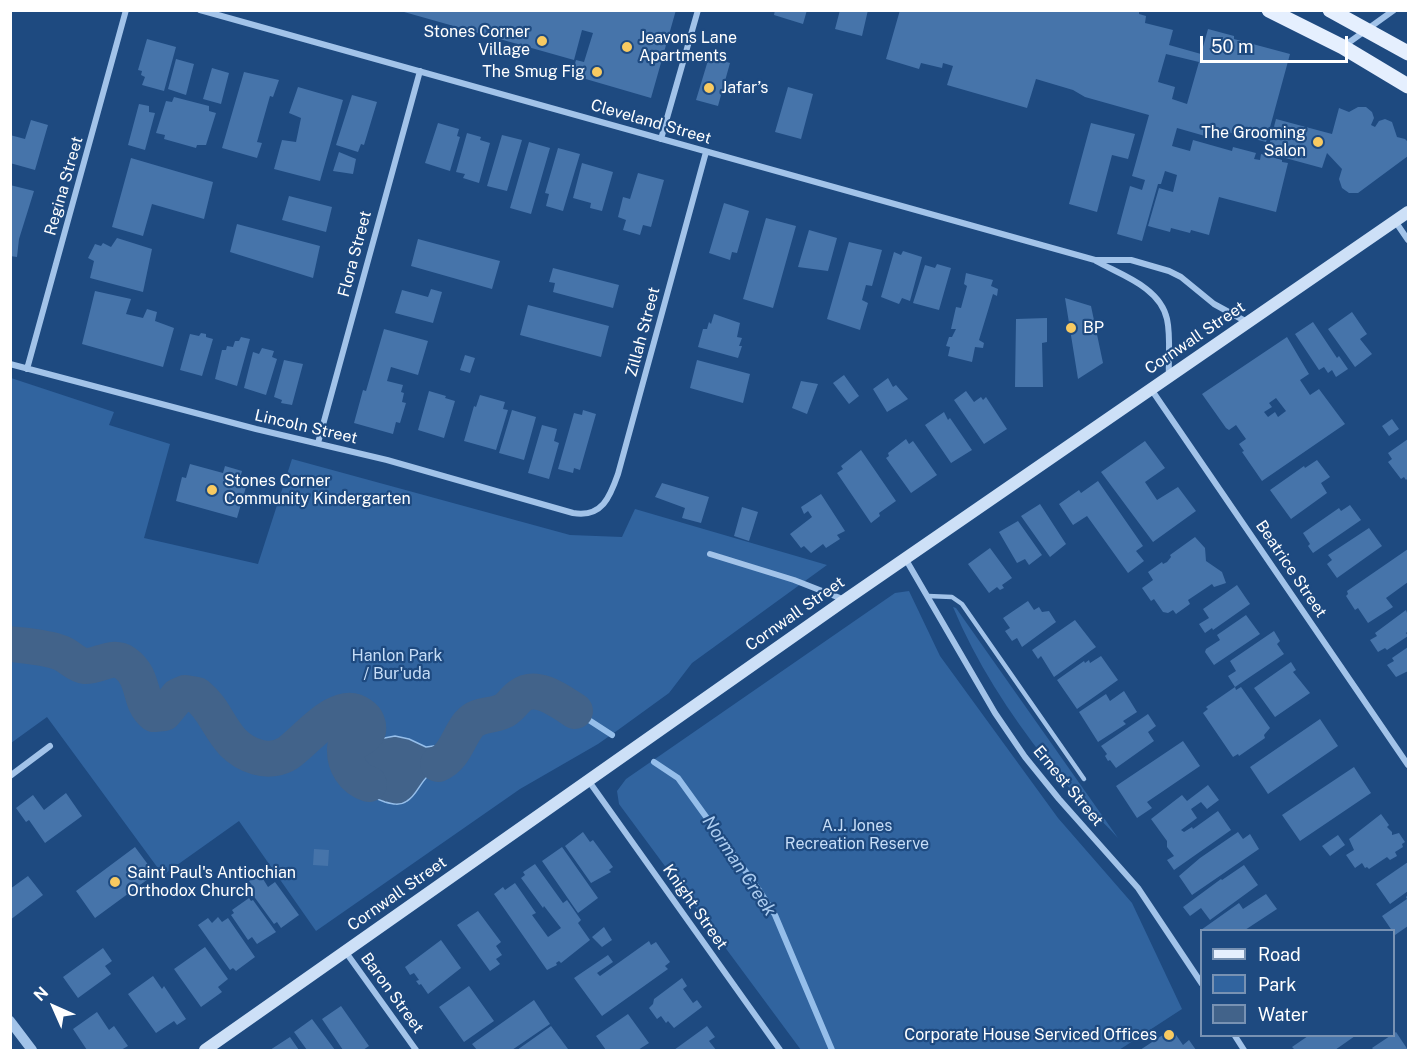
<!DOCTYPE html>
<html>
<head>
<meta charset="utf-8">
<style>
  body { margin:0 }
  #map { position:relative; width:1419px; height:1061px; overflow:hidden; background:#1e4a80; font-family:"Public Sans",sans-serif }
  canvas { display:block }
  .frame { position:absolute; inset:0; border:12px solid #fff; pointer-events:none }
  .legend { position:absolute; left:1200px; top:929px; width:195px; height:108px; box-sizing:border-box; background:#1e4a80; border:2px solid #7892b3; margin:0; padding:8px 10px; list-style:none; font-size:18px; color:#fff }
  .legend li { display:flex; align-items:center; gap:12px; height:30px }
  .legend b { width:30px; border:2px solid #7892b3 }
  .north { position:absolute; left:24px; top:977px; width:60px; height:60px; -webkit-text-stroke:4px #1e4a80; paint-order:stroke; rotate:315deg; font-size:16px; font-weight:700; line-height:24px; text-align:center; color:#fff }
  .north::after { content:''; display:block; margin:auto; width:21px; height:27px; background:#fff; clip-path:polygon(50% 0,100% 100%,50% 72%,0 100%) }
  .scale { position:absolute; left:1200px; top:36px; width:148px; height:27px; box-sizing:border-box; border:3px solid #fff; border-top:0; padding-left:8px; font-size:18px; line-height:21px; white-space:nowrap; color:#fff; -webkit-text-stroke:4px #1e4a80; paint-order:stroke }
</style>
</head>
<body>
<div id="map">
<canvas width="1419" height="1061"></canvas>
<div class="frame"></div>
<ul class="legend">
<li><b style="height:8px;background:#e5effe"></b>Road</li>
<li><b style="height:16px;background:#31649f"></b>Park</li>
<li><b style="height:16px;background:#42638a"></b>Water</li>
</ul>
<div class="north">N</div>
<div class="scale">50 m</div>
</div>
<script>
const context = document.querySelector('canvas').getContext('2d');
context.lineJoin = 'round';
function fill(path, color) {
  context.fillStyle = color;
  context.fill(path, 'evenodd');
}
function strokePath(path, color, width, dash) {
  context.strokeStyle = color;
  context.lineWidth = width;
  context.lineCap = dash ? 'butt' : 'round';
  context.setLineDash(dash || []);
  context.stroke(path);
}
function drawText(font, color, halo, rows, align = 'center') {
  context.font = font + ' "Public Sans",sans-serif';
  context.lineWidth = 4.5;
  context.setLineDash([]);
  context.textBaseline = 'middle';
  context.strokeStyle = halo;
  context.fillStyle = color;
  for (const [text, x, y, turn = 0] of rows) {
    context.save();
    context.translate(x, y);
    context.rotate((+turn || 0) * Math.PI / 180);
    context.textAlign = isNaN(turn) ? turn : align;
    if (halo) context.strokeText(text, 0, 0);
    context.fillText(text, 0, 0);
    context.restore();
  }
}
const green = new Path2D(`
  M11 378 114 412 109 425 170 444 144 538 258 564 292 459 570 535 622 537 635 509 827 565 692 663 669 693 618 730 598 744 520 789 316 931 239 821 163 875 47 717 11 743Z
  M909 591 940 656 1058 818 1132 903 1182 1009 1119 1050H801L619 804 617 791 626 779 895 593Z
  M953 607 956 608 1118 838C1094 812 1067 788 1046 760 1009 713 976 662 953 607Z`);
const water = new Path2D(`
  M467 727C464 739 458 756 447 763 440 767 434 770 428 776 420 783 416 796 407 801 400 806 392 804 385 802 359 793 349 785 341 758L345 748 359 753 379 739 395 736 409 739 426 747 449 744Z`);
const stream = new Path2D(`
  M575 711 612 735
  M654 762 678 778 759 890 775 915 832 1050`);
const river = new Path2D(`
  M10 644C26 646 46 647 61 653 69 656 76 665 85 666 98 667 112 654 125 663 146 678 138 702 154 714L164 713 178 696 185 693 197 695C221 714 221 746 257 757 267 760 279 759 288 753 304 743 338 697 361 715 367 719 369 725 368 731L364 736 345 748C344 764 353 779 369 784
  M438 764C455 757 458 737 469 724 479 713 491 717 503 711 510 708 514 700 520 696 537 683 561 702 575 711`);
const building = new Path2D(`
  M397 10H676L651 98 572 75 576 60 584 62 593 33 582 30 574 60Z
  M775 10H807L803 24 774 15Z
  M840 10H868L862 36 835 29Z
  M900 10H1139V14L1146 16 1145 23 1173 30 1169 45 1201 54 1208 29 1234 36V39L1290 54 1266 142 1208 127 1205 136 1177 128 1172 146 1190 151 1193 140 1232 151 1233 147 1256 153 1254 159 1260 160 1261 154 1282 160V162L1288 163 1276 212 1219 197 1209 235 1191 230 1190 233 1171 228 1170 232 1148 226 1159 188 1173 192 1177 175 1165 171 1161 184H1158L1142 241 1117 234 1130 186 1142 190 1145 180 1132 176 1149 115 1085 97 1073 90 1036 79 1027 108 947 85 953 66 943 63 942 68 921 63 919 69 886 59ZM1166 54 1199 62 1187 104 1172 99 1175 87 1158 82Z
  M147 39 176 47 164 91 142 85 145 77 141 75 142 71 138 70Z
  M709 57 730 63 718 106 696 100Z
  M176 59 194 64 186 95 168 89Z
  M212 68 229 73 221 104 203 99Z
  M244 72 279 80 273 97 270 96 257 142 262 143 257 158 222 148Z
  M298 87 343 100 320 181 274 169 282 140 296 142 301 118 289 113Z
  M788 87 813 94 801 139 775 132Z
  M352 95 377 102 364 145 361 144 358 152 336 145Z
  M174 97 209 106V111L216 113 206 145H197L196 148 164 139 165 135 156 133 166 101 172 102Z
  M139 104 149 106V112L155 113 145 150 128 145Z
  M1358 107H1366L1372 112 1374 118 1371 125 1375 127 1379 121 1385 119 1392 122 1397 137 1405 139 1408 142V156L1358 193H1349L1342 188 1339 179 1342 169 1327 153 1322 168 1267 153 1276 119 1332 134 1339 108 1349 112Z
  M31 120 48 125 35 170 10 163V135L25 139Z
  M438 123 459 129 457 136 460 137 450 171 425 163Z
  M1091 123 1135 134 1128 159 1112 155 1097 212 1069 204Z
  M467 133 481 137 480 140 490 143 479 183 463 178 465 174 456 172Z
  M502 135 522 140 507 191 487 186Z
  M529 142 550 148 531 214 510 208Z
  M558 148 580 154 563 211 546 206 549 194 545 193Z
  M339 152 356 159 353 174 333 171Z
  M131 158 213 182 204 219 152 204 143 236 112 227Z
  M582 163 613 172 602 211 590 208 591 203 573 198Z
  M638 173 664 180 651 227 643 225 640 235 623 230 626 220 618 217 623 197 630 199Z
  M10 185 34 191 19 239 17 257 10 256Z
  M289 196 332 207 326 232 282 220Z
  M724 203 749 211 737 253 732 252 730 260 709 253Z
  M766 218 796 226 773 308 743 299Z
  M237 224 320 246 313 278 230 252Z
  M809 230 837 238 828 271 798 267Z
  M117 238 152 249 143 292 90 278 94 261 88 258 95 244 101 246 103 243 111 247Z
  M418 239 500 261 492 289 411 266Z
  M849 242 882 250 872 286 866 285 862 300 868 303 860 330 827 319Z
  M903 251 922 257 910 301 902 298 899 304 881 297 894 252 901 255Z
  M937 264 951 268 939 310 913 303 925 265 935 268Z
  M553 268 619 285 613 308 553 292 555 283 549 282Z
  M966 273 993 280 991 286 998 289 997 296 993 294 979 340 984 343 983 348 975 347 972 362 948 356 950 347 946 346 949 337H952L956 329H951L956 307 961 308 967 286 964 284Z
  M431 289 442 292 433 323 395 313 402 290 428 297Z
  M95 291 131 299 126 314 143 318 147 309 157 312 155 321 174 328 163 367 82 344Z
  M1065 298 1091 306 1103 363 1078 379Z
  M528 305 609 326 601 357 520 335Z
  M1352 312 1367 334 1360 339 1372 354 1355 367 1328 329Z
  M714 314 740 323 737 337 742 338 739 346H742L738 358 698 347 703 329H707L709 322 711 324Z
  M1047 318V342L1042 343 1043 387H1015L1016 319Z
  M1313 322 1337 358 1339 356 1348 369 1336 377 1332 370 1328 373 1324 367 1319 370 1295 334Z
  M384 329 428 341 418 375 391 367 387 381 403 385 401 392 404 393 402 402 406 403 400 423 396 422 393 434 354 423 363 390 366 391Z
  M201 333 206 334V337L213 339 202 376 180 370 190 334 199 336Z
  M241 337 250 339 237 386 215 379 222 350H226L227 346 233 347 235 341H239Z
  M1287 337 1309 374 1300 380 1310 395 1319 389 1345 424 1262 481 1242 452 1244 451 1239 444 1246 439 1236 425 1229 430 1226 428 1202 394ZM1276 398 1286 411 1278 417 1275 412 1268 417 1264 412 1272 407 1269 403Z
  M262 348 274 351 272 357 277 359 266 395 244 388 253 352 259 354Z
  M465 355 475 358 470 373 460 370Z
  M284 360 303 364 292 405 281 403 282 400 274 397Z
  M697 360 750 374 743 403 690 388Z
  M844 375 859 396 849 404 833 383Z
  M888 378 893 387 896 385 908 399 887 412 873 389Z
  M801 381 818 384 807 414 792 408Z
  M429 391 446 396 445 398 455 401 444 438 418 430Z
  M966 391 974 402 981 397 983 400 986 397 1007 429 984 444 954 400Z
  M480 395 505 402 503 409 508 410 496 450 464 441 474 406 476 407Z
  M512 410 536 417 524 460 499 453Z
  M583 410 596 414 580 470 574 468 573 473 558 469 574 413 582 415Z
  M944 412 948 420 950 418 972 450 951 463 925 425Z
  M1392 419 1399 429 1389 436 1382 426Z
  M542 425 557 429 554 441 559 443 549 479 528 473Z
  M906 439 909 444 913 441 937 475 911 493 886 458 889 456 888 453Z
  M1408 439V478L1406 480 1404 477 1401 479 1388 462 1392 459 1388 453Z
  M1145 441 1165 468 1145 482 1157 500 1178 487 1196 511 1153 542 1101 472Z
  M861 450 896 501 879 513 880 516 871 523 837 473 843 469 841 466Z
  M1317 460 1330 477 1321 483 1327 493 1291 519 1270 490 1304 466 1305 468Z
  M190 464 223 473 225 466 242 471 240 478 248 480 237 518 176 501 182 477 186 478Z
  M1098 481 1143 546 1136 551 1144 561 1128 573 1087 516 1073 525 1059 504 1079 490 1081 493Z
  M662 483 709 497 701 523 682 518 685 508 655 497Z
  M821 494 845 531 837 535 840 539 826 548 823 544 811 553 804 546 801 548 790 534 812 517 808 511 804 514 801 507Z
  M1040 504 1066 544 1050 557 1021 516Z
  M1350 505 1361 520 1313 553 1308 546 1310 544 1303 533 1339 508 1341 511Z
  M742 507 758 512 749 541 734 536Z
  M1018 521 1042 555 1029 565 1025 559 1017 563 999 532Z
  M1369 528 1382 546 1337 578 1327 564 1332 560 1328 555Z
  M1195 537 1205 548 1206 561 1222 572 1226 583 1214 587 1212 584 1188 600 1190 604 1176 614 1173 610 1168 613 1163 612 1154 599 1151 601 1142 588 1153 580 1148 572 1162 562 1163 564 1167 562 1171 557 1170 555Z
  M990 548 1012 578 1002 585 1004 588 1000 590 997 587 989 593 968 564Z
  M1408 549V582L1386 598 1393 607 1368 623 1358 608 1355 610 1346 596 1348 594 1347 591Z
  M1237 585 1250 604 1213 630 1212 628 1205 633 1199 624 1209 618 1203 609Z
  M1028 601 1034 610 1039 607 1042 612 1049 611 1056 622 1022 647 1017 638 1012 641 1005 631 1010 628 1003 618Z
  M1406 610 1407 613 1408 611V631L1406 633 1408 636 1387 650 1385 648 1378 652 1370 640 1377 636 1375 633Z
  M1246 615 1260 634 1214 665 1205 652 1206 649 1220 640 1217 635Z
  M1075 620 1096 647 1054 677 1041 656 1038 659 1032 650Z
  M1274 631 1280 641 1277 644 1284 654 1235 687 1228 676 1236 671 1230 661Z
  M1408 647V671L1396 677 1387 665 1394 661 1392 658Z
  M1101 656 1118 680 1077 709 1057 680 1084 661 1085 663 1089 660 1090 663Z
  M1291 662 1296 670 1293 672 1310 693 1275 717 1254 688Z
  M1235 687 1236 690 1241 687 1270 728 1264 735 1265 738 1239 756 1238 754 1233 757 1203 713 1208 709 1206 707Z
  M1124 691 1137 712 1123 721 1126 724 1098 742 1079 712 1106 694 1110 701Z
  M1148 714 1156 726 1148 732 1154 741 1116 768 1110 760 1108 761 1105 756 1107 754 1101 746Z
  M1320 719 1338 746 1268 794 1250 767Z
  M1183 741 1200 766 1147 802 1152 808 1137 818 1116 786Z
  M1354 767 1371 793 1300 841 1282 815Z
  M1208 785 1219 800 1207 809 1201 802 1191 809 1197 818 1181 830 1184 832 1192 827 1193 829 1218 811 1231 830 1174 870 1167 860 1174 856 1167 847V841L1151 819 1182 795 1187 801Z
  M66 793 82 816 45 843 29 820 26 822 16 808 33 795 44 810Z
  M1381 814 1389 825 1387 827 1392 832V835L1399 833 1405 842 1402 844 1403 847 1395 852 1397 856 1390 860 1387 857 1369 869 1367 867 1365 868 1362 863 1355 868 1346 855 1354 850 1349 839Z
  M583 832 590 842 593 840 613 867 609 870 611 872 591 883 565 846Z
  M1238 832 1243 839 1250 834 1259 849 1192 895 1179 876 1200 858Z
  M1338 835 1345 845 1330 856 1322 846Z
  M135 847 155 874 95 918 76 891Z
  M562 847 598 898 578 913 542 861Z
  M314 849 329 850 328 866 313 865Z
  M1408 862V891L1390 904 1376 884Z
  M535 864 563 903 567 900 581 920 578 923 590 940 561 963 559 961 556 963 557 965 547 970 494 894 503 887 505 890 515 883 536 913 532 915 548 937 561 928 544 906 543 908 521 878 525 875 523 872Z
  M1244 865 1258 885 1210 920 1201 908 1190 916 1183 907 1221 879 1222 880Z
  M260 874 268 887 275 882 299 915 281 928 277 922 274 924 250 891 254 888 249 881Z
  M28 876 43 895 10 920V889Z
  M1266 894 1277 909 1245 930H1201L1239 903 1243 909Z
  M1408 895V926L1395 935 1382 916 1407 899 1406 897Z
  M249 898 251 901 253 900 276 932 257 944 252 937 248 940 231 915 234 913 232 910Z
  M478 911 501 942 496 946 502 955 496 959 500 964 490 971 457 925Z
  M218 917 222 922 228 918 255 957 236 971 233 968 230 970 198 925 208 918 212 923Z
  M604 927 612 940 602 947 592 937Z
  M441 940 461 968 428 994 421 984 419 985 416 981 419 980 414 973 410 975 405 967Z
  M649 941 651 945 656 942 670 962 665 966 668 969 602 1016 574 978 608 955 613 962 597 973 600 976Z
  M205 947 228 979 218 987 222 992 201 1007 174 969Z
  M103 948 112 961 105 966 111 974 78 998 63 977Z
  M153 976 162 989 164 986 186 1019 177 1025 174 1021 156 1033 128 994Z
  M682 978 687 986 683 989 693 1003 697 1000 702 1007 674 1028 668 1021 666 1023 661 1016 657 1019 649 1008 653 1004 654 999Z
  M469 986 494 1021 464 1042 439 1007Z
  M534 1000 550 1024 512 1050H477L472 1044Z
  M341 1006 369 1046 363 1050H343L322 1019Z
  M97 1012 109 1030 114 1026 128 1046 121 1050H87L73 1029Z
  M628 1014 649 1043 638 1050H606L596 1036Z
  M312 1019 335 1050H307L294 1032Z
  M551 1026 568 1049 565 1050H517Z
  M707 1026 715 1037 709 1041 716 1050H674Z
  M1172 1029 1183 1045 1189 1040 1196 1050H1140Z
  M1396 1032 1408 1050H1374L1372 1048Z
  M1308 1036H1355L1335 1050H1295L1292 1047Z
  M290 1037 299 1050H270Z`);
const service = new Path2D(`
  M928 596 952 597 962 604 1084 779`);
const minor = new Path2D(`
  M200 10 1095 260H1131L1169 271 1181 277 1214 304 1247 322
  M1344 46 1394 10
  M661 139 698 10
  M1395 221 1408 240
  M1096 261C1121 275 1160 287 1167 319 1171 337 1168 358 1169 376
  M10 364 256 429 387 460 573 513C602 518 610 497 618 474L706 152
  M27 369 126 10
  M1151 389 1408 765
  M318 443 420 71
  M710 554 794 580 845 600
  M905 558 995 713 1025 757 1059 799 1138 888 1202 984
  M10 776 50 746
  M588 780 780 1050
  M345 951 416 1050
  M1235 1036 1244 1050`);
const tertiary = new Path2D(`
  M10 1021 32 1050`);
const secondary = new Path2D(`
  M205 1050 845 600 1408 212`);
const primary = new Path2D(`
  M1269 10 1343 47 1408 86
  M1330 10 1408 53`);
const markers = [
  [542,41,6,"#f8ca61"],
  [627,47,6,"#f8ca61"],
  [597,72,6,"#f8ca61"],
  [709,88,6,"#f8ca61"],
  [1318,142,6,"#f8ca61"],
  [1071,328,6,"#f8ca61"],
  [212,490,6,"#f8ca61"],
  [115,882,6,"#f8ca61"],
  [1169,1035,6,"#f8ca61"]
];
const poiNames = [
  ["Stones Corner",530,32,"right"],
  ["Village",530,50,"right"],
  ["Jeavons Lane",639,38],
  ["Apartments",639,56],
  ["The Smug Fig",585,72,"right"],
  ["Jafar’s",721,88],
  ["The Grooming",1306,133,"right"],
  ["Salon",1306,151,"right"],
  ["BP",1083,328],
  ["Stones Corner",224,481],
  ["Community Kindergarten",224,499],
  ["Saint Paul's Antiochian",127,873],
  ["Orthodox Church",127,891],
  ["Corporate House Serviced Offices",1157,1035,"right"]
];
const streetNames = [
  ["Cleveland Street",651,122,16],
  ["Regina Street",64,186,-74],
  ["Flora Street",355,254,-75],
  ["Zillah Street",643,332,-75],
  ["Cornwall Street",1195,338,-34],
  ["Lincoln Street",306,427,13],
  ["Beatrice Street",1291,569,56],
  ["Cornwall Street",795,614,-35],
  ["Ernest Street",1068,786,50],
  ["Cornwall Street",397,894,-35],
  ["Knight Street",695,907,55],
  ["Baron Street",392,993,54]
];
const parkNames = [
  ["Hanlon Park",397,656],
  ["/ Bur'uda",397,674],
  ["A.J. Jones",857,826],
  ["Recreation Reserve",857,844]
];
const waterNames = [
  ["Norman Creek",739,866,56]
];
fill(green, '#31649f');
fill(water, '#42638a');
strokePath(water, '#95beea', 1.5);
strokePath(stream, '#95beea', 6);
strokePath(river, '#42638a', 36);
fill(building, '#4674aa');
strokePath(service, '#a2c3e9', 4.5);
strokePath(minor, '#a2c3e9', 6);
strokePath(tertiary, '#a2c3e9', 10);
strokePath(secondary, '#cde0f7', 12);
strokePath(primary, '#e5effe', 15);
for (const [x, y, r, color] of markers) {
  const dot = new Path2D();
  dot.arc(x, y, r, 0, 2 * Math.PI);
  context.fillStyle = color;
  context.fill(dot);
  strokePath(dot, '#1e4a80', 2);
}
drawText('16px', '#fff', '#1e4a80', poiNames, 'left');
drawText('16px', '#fff', '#1e4a80', streetNames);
drawText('16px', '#c6ddf7', '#1e4a80', parkNames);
drawText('italic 18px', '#adcdf0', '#1e4a80', waterNames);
</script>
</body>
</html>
